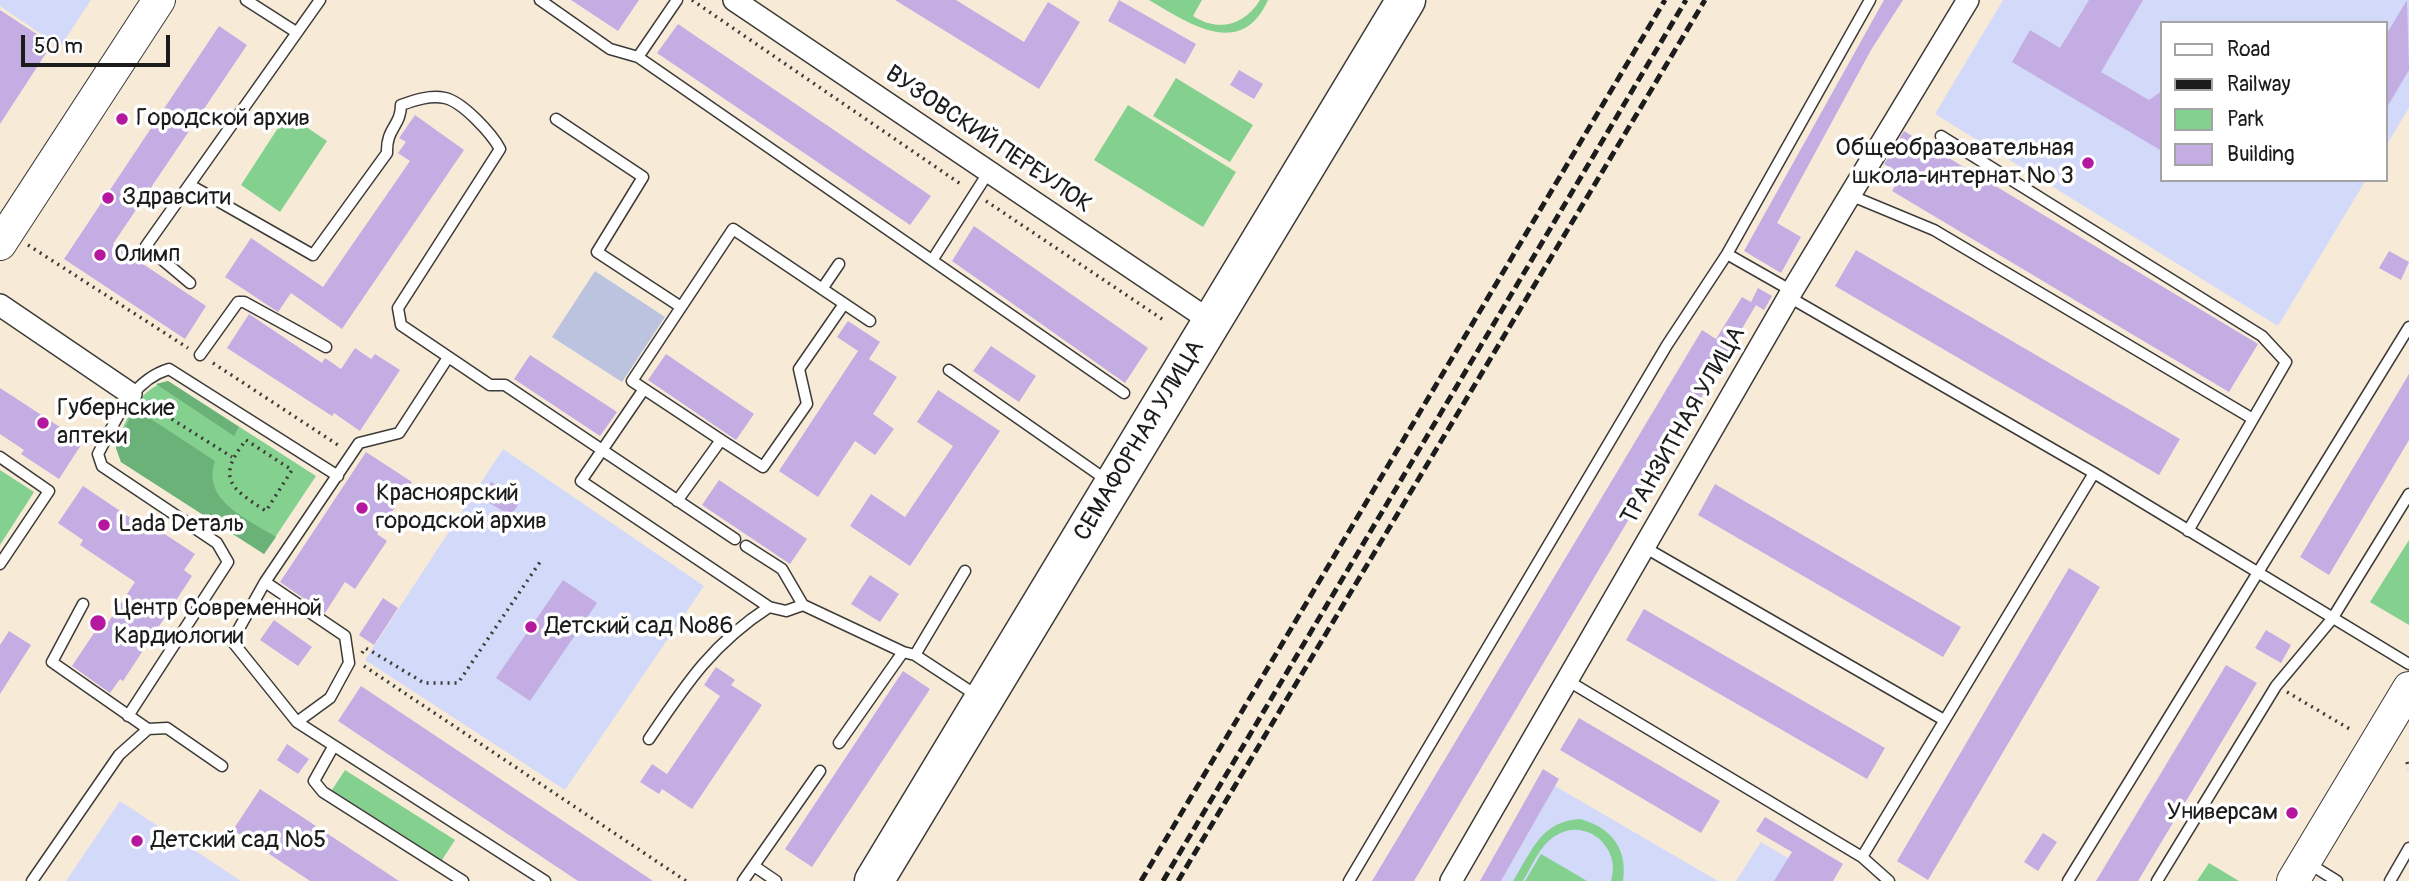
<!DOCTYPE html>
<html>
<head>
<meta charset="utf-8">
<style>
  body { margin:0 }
  #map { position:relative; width:2409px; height:881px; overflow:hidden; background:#f7ebd8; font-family:Pangolin,sans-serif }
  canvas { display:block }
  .legend { position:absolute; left:2160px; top:21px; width:228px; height:161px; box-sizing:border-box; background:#fff; border:2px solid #a4a4a4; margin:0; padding:9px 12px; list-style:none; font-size:21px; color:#1c1c1c }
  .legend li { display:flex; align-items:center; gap:14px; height:35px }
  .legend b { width:35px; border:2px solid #a4a4a4 }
  .scale { position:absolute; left:21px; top:35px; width:149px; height:32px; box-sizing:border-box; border:4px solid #1c1c1c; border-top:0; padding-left:9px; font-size:21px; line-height:24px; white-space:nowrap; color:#1c1c1c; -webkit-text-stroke:5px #fff; paint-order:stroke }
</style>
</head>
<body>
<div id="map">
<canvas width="2409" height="881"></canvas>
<ul class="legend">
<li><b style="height:9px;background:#fff"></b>Road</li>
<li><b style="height:9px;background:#1c1c1c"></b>Railway</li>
<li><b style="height:19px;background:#84d08e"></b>Park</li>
<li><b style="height:19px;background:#c3ade3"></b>Building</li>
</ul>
<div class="scale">50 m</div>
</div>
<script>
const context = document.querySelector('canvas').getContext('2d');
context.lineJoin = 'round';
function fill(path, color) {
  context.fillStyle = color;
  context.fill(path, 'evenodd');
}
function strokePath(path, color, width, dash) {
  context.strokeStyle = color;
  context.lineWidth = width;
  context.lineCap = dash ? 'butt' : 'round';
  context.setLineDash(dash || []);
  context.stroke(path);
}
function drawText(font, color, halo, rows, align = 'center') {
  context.font = font + ' Pangolin,sans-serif';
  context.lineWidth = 7;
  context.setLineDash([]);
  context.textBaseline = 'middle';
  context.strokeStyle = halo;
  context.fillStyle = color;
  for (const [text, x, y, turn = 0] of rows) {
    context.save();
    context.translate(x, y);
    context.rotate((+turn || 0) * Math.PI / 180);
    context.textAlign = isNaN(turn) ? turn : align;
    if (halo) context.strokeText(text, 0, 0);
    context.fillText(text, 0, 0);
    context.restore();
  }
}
const built = new Path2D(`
  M0 0H91L60 47 0 6Z
  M2003 0H2409V108L2386 146V23H2162V180H2366L2278 326 1935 114Z
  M503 449 704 586 565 790 365 660Z
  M1555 786 1718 881H1501Z
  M120 801 241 881H66Z
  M1761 842 1826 881H1736Z`);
const industrial = new Path2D(`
  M595 271 665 317 622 382 552 337Z`);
const green = new Path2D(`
  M1149 0H1202L1193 16C1218 32 1244 26 1260 0H1268C1241 61 1187 22 1149 0Z
  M1176 78 1253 125 1230 162 1153 116Z
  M1128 105 1236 172 1203 227 1094 160Z
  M287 114 327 141 280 212 241 185Z
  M168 381 316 476 264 554 121 462 116 448C124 421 138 389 168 381Z
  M0 470 34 492 0 545Z
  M2409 540V625L2370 602Z
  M345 770 455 840 442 860 332 790Z
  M1580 819C1611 827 1628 849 1623 881H1611C1622 848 1586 816 1555 836 1540 845 1532 866 1523 881H1513C1532 851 1541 821 1580 819Z
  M1541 854 1587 881H1525Z
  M2209 863 2239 881H2197Z`);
const forest = new Path2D(`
  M168 381 239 427 234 436 156 384Z
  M134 408 215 461C201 501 248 519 276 537L264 554 121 462 116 448Z`);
const building = new Path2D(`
  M571 0H639L618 31Z
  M895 0H956L1024 42 1048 2 1080 22 1039 89Z
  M1119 0 1196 44 1185 64 1108 21Z
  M1884 0H1903L1871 50 1777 223 1801 237 1781 273 1744 251Z
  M2089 0H2143L2101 72 2149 100 2162 91V151L2012 62 2030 30 2060 48Z
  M2407 0 2409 70 2386 109V35Z
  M0 10 52 44 0 124Z
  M678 24 931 196 910 225 657 53Z
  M219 26 247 45 113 244 206 306 185 339 64 259Z
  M1239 70 1263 84 1254 99 1230 85Z
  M415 115 464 150 342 329 291 293 278 312 225 277 251 238 323 287 410 161 398 153 406 142 399 138Z
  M1904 131 2258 344 2229 392 1892 191 1901 175 1884 164Z
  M974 226 1148 348 1125 383 952 261Z
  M1856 250 2180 439 2159 475 1835 286Z
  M2389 251 2409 262 2401 280 2379 268Z
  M1758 288 1772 296 1764 310 1751 302Z
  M1742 297 1756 305 1414 881H1372L1702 330 1716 339Z
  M249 314 322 363 325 358 341 369 355 348 371 359 375 354 400 370 360 431 334 413 332 416 227 348Z
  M848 321 880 342 869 359 897 377 873 414 894 429 875 455 855 441 818 497 779 471 858 351 864 355 837 337Z
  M991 346 1036 376 1019 402 973 371Z
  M666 354 754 414 736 440 648 380Z
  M530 355 617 412 600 436 514 379Z
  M2409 374V440L2329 575 2300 557Z
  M0 388 83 442 59 479 21 454 24 450 0 434Z
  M938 390 1000 431 910 566 850 526 871 494 905 517 953 446 917 422Z
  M366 452 412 482 377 534 387 541 355 589 345 582 325 613 280 582Z
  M719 480 807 539 790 564 702 505Z
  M491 482 521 500 511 516 481 498Z
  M1715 484 1961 627 1943 657 1698 515Z
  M83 486 147 529 151 525 195 554 184 570 192 576 123 681 120 679 110 693 72 666 96 630 101 633 135 582 80 545 83 540 58 523Z
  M2069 568 2100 587 1928 880 1897 861Z
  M870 575 899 594 880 622 851 604Z
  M563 580 597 603 530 701 496 678Z
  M383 598 398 608 374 645 359 635Z
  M1644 609 1885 748 1867 779 1626 640Z
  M274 620 312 647 298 666 260 640Z
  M2266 630 2291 645 2281 663 2255 648Z
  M9 631 31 645 0 694V645Z
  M2226 665 2257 683 2138 881H2096Z
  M716 667 735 680 731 685 762 705 692 809 662 789 659 794 640 782 652 764 667 774 720 696 704 685Z
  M903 671 930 689 812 867 785 849Z
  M361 686 653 881H578L338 721Z
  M1579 718 1720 801 1701 833 1560 750Z
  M287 744 309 759 298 774 277 760Z
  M1543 769 1559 779 1555 786 1501 881H1480Z
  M260 789 399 881H310L233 830Z
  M1765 817 1843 864 1833 881H1774L1792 852 1756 831Z
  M2043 833 2057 842 2038 871 2024 862Z`);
const path = new Path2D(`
  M692 0 962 185
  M986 201 1165 321
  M28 245 188 348
  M213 363 341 447
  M148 404 232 457
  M246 440 292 470 266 511C230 488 216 478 246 440Z
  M362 653 365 648 371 651 424 683H458L540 562
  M364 666 686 881
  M2287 692 2353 731
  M2407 762 2409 769`);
const lane = new Path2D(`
  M246 0 296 32
  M540 0 610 49 638 57 1124 393
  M638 57 677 0
  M556 119 643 177 597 252 681 307
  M1941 136 2262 336 2286 362 2253 419
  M190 185 313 255 387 153C386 128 401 126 401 105 415 100 430 95 445 98 463 102 492 134 500 149L398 308 401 325 490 385H505L735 539
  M1852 196 1934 230 2253 419 2188 531
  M1727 254 1870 0
  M933 259 988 173
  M190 283 146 246 320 0
  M822 289 839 264
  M1789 297 2094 473 2409 664
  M200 355 238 302H244L326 347
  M447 359 399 433 359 443 265 582 232 641 297 722 545 881
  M949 370 1108 481
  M644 389 581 481 769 607 786 611 803 605
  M721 440 632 381 733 229 870 321
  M0 457 49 491 0 564
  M677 501 721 440 763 467 807 404 799 369 844 304
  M746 546 782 569 803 605 903 652
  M1644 547 1944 720
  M265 582 345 636 349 663 330 698 297 722
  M83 604 52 662 148 729
  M915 655 965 571
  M1565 679 1862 857 1889 881
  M128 716 228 562 217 543 102 466 98 454C116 421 130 381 169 369L338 476
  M649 739C686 684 712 644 769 607
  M839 743 903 652 915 655 979 697
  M333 747 314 781 323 792 463 881
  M1862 857 2094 473
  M2308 863 2337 881
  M754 866 776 881
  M32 881 119 755 148 729 167 728 222 766
  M743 881 820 771
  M1349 881 1667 345 1727 254 1792 291
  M2068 881 2409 327
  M2157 881 2276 686 2332 619 2409 494
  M2390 881 2409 848`);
const street = new Path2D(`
  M734 0 1212 322
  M0 305 131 394
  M1451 881 1792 291 1968 0`);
const secondary = new Path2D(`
  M0 244 159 0
  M2293 881 2409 688`);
const highway = new Path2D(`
  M874 881 1406 0`);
const rail = new Path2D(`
  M1141 881 1665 0
  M1163 881 1686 0
  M1178 881 1705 0`);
const markers = [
  [122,119,7,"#b5179e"],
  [2088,163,7,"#b5179e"],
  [108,198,7,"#b5179e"],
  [100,255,7,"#b5179e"],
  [43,423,7,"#b5179e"],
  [362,508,7,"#b5179e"],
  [104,525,7,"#b5179e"],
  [98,623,9,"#b5179e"],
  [531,627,7,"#b5179e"],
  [2292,813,7,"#b5179e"],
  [137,841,7,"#b5179e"]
];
const poiNames = [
  ["Городской архив",136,119],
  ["Общеобразовательная",2074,149,"right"],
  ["школа-интернат № 3",2074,177,"right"],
  ["Здравсити",122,198],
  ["Олимп",114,255],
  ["Губернские",57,409],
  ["аптеки",57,437],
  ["Красноярский",376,494],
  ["городской архив",376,522],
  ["Lada Dеталь",118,525],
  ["Центр Современной",114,609],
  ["Кардиологии",114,637],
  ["Детский сад №86",545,627],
  ["Универсам",2278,813,"right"],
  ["Детский сад №5",151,841]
];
const streetNames = [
  ["ВУЗОВСКИЙ ПЕРЕУЛОК",988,140,34],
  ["ТРАНЗИТНАЯ УЛИЦА",1684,426,-60],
  ["СЕМАФОРНАЯ УЛИЦА",1140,441,-59]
];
fill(built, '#d2d9f9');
fill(industrial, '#bcc3de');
fill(green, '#84d08e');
fill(forest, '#6bb279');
fill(building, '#c3ade3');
strokePath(lane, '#3d3b38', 13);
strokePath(street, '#3d3b38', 24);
strokePath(secondary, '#3d3b38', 34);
strokePath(highway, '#3d3b38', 41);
strokePath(path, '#3d3b38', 3.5, [2, 5]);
strokePath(lane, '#fff', 10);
strokePath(street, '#fff', 21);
strokePath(secondary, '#fff', 32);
strokePath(highway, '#fff', 38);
strokePath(rail, '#1c1c1c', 5, [10, 5]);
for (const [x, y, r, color] of markers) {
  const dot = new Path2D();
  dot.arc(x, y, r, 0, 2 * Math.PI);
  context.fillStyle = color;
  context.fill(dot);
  strokePath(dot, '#fff', 2.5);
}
drawText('24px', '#1c1c1c', '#fff', poiNames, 'left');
drawText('24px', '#1c1c1c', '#fff', streetNames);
</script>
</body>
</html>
